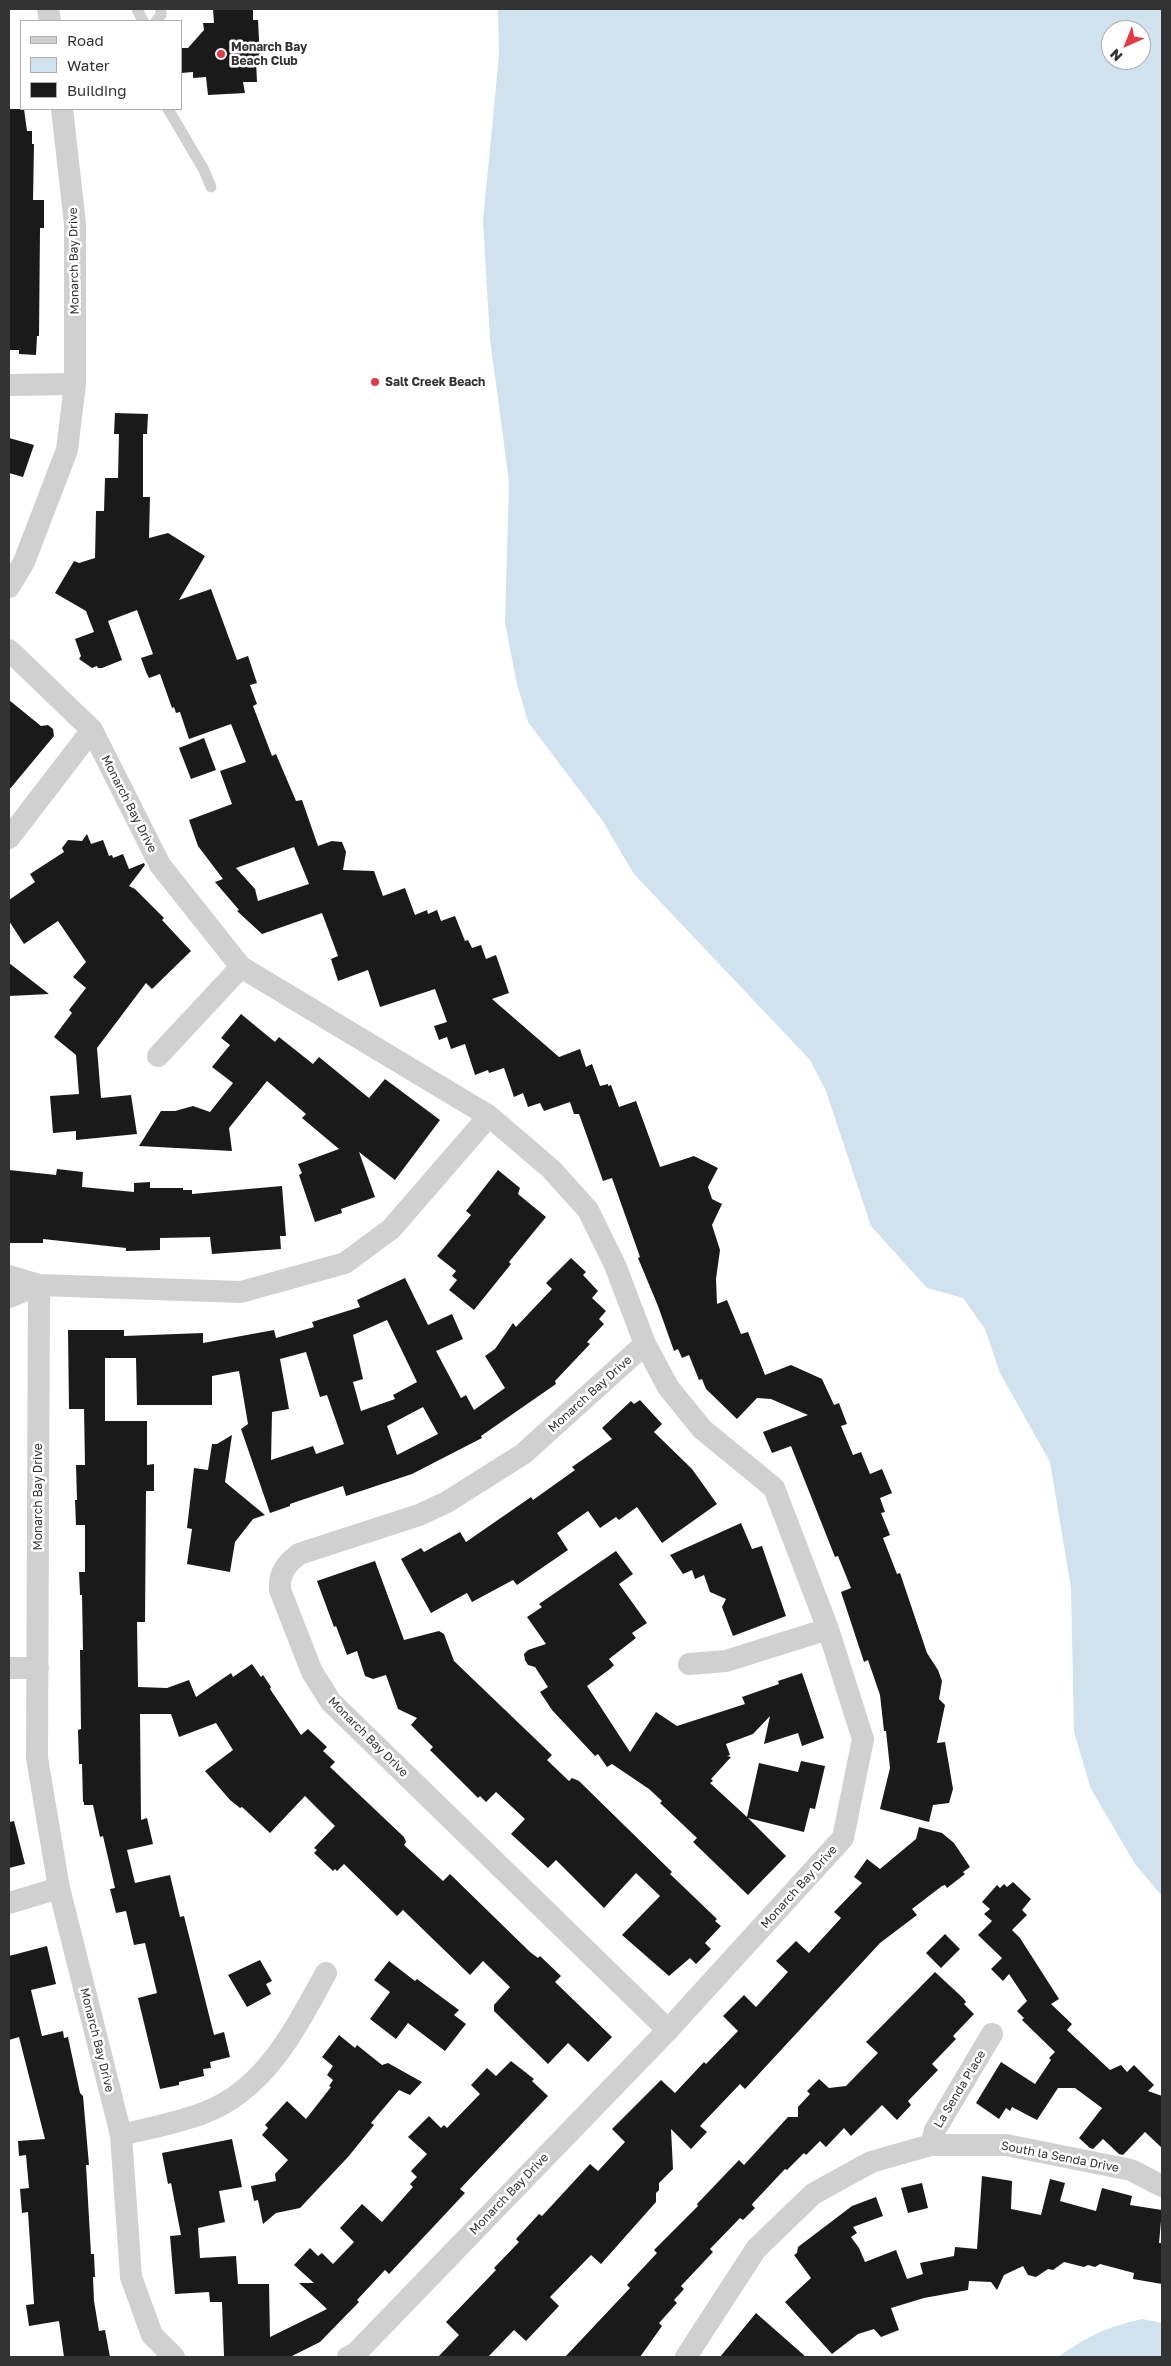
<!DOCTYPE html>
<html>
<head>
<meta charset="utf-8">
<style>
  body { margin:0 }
  #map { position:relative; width:1171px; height:2366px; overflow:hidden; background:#fff; font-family:"Golos Text",sans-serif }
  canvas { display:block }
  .frame { position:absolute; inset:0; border:10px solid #333; pointer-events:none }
  .legend { position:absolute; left:20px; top:20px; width:162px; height:90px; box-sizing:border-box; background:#fff; border:1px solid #adadad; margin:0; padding:6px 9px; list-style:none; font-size:15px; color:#333 }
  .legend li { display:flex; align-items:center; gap:10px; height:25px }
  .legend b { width:25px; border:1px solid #adadad }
  .north { position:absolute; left:1101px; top:20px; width:50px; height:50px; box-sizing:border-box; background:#fff; border:1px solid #adadad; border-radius:50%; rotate:224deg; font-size:14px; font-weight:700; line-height:20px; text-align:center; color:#333 }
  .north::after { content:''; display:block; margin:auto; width:18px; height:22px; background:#e63946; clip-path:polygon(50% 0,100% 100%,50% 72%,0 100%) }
</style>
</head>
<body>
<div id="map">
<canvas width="1171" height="2366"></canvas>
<div class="frame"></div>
<ul class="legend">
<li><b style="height:6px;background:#d0d0d0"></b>Road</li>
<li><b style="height:14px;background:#cfe2ee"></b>Water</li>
<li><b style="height:14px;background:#1a1a1a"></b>Building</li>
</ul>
<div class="north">N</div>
</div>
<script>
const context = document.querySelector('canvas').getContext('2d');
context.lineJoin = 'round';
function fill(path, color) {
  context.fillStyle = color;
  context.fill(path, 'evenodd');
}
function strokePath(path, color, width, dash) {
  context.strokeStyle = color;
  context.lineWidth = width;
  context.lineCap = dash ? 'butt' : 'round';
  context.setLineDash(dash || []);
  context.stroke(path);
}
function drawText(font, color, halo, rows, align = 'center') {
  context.font = font + ' "Golos Text",sans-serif';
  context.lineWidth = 5;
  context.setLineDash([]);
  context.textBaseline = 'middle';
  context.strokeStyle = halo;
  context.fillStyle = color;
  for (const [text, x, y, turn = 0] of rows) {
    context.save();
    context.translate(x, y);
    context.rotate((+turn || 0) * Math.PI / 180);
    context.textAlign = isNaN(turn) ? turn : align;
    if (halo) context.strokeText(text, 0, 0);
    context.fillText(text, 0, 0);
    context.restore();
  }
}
const water = new Path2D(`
  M498 9H1162V1896L1135 1864 1091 1789 1074 1732 1071 1588 1050 1462 1000 1373 985 1329 963 1298 927 1288 871 1226 826 1091 810 1060 634 874 602 820 528 722 516 680 505 622 509 482 490 339 483 221 499 55ZM1111 30H1141V60H1111Z
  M1142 2319 1162 2323V2357H1058C1090 2335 1104 2328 1142 2319Z`);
const building = new Path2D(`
  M213 9H253V20H258L260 59 256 60 257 82H243L245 93 208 95 206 77 193 78V72L181 73V48H188L204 30 203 23H214Z
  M9 109H24L27 131H32V144H34L33 200H44V228H40L39 336H37L36 355 19 354V350H9Z
  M115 413 148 414 147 434H143V497H150L149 538 168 533 205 556 179 600 211 589 237 660 248 656 257 683 250 685 257 704 253 706 272 756 276 754 296 801 302 800 318 846 332 841 342 842 346 852 343 870 374 871 383 896 405 888 415 915 427 910 428 914 437 910 441 921 455 916 465 941 468 940 472 948 481 945 486 959 496 955 509 993 492 999 559 1057 580 1049 586 1067 592 1064 600 1086 608 1084V1086L611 1085 619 1107 636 1101 660 1167 694 1156 718 1168 708 1187 712 1199 722 1204 712 1225 720 1250 716 1279 717 1304 727 1300 741 1334 748 1332 765 1375 791 1365 822 1379 834 1405 839 1403 847 1424 841 1426 853 1455 861 1452 870 1474 882 1469 892 1493 880 1498 885 1512 881 1513 890 1535 883 1538 897 1574 900 1573 927 1653 938 1670 942 1681 939 1699 945 1705 937 1743 945 1742 953 1789 949 1803 933 1805 929 1822 880 1809 890 1768 886 1731H884L880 1695 868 1660 864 1662 841 1592 851 1588 838 1556 835 1557 791 1446 772 1453 763 1432 808 1415 771 1399 757 1398 737 1419 706 1389 702 1379 699 1380 689 1355 682 1358 678 1349 674 1351 658 1306 638 1258 640 1257 612 1178 603 1181 579 1114H574L570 1102 544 1111 540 1103 528 1107 523 1093 514 1097 504 1068 489 1073 488 1070 475 1075 465 1044 451 1049 447 1037 439 1040 434 1026 447 1022 435 989 380 1007 368 970 338 981 331 959 338 956 322 913 262 934 237 911 239 910 215 882 223 879 198 846 189 820 232 804 220 771 246 762 231 724 189 739 180 712 176 713 174 707 172 708 160 674 149 678 146 672 141 658 153 654 137 610 108 621 122 660 102 668H98L97 666 92 668 79 659 81 656 75 639 94 632 86 611 55 593 74 561 79 563 95 558 96 511H104L105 478H118L119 434H114ZM294 847 309 884 258 901 255 889 236 868Z
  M9 438 34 445 23 477 9 473Z
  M9 700 41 726 48 725 53 729 54 736 9 790Z
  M204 738 216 770 191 779 179 748Z
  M87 834 91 844 103 840 109 856 112 855 113 858 123 854 129 869 144 863 145 865 129 886 135 889 164 918 162 920 191 951 152 989 146 983 97 1048 101 1098 131 1095 137 1134 76 1140V1131L53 1133 50 1096 79 1094 76 1055 54 1037 72 1013 69 1010 86 988 73 977 86 962 58 921 24 944 9 921V900L35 882 30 874 64 852 62 848 68 840 82 841Z
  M9 963 49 994 9 996Z
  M241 1014 275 1042 279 1037 313 1064 319 1057 369 1098 385 1079 440 1120 395 1180 359 1152 375 1197 341 1209 342 1213 315 1222 299 1175 302 1173 298 1164 339 1149 302 1118 306 1114 267 1081 229 1128 232 1151 139 1146 161 1111H175L193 1106 210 1112 233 1083 212 1067 230 1045 221 1038Z
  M57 1169 83 1172 82 1187 134 1192V1183L150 1182V1188H183V1190H192V1194L282 1186 286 1236H280L281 1249 212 1254 210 1237 160 1238V1250L126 1251V1248L43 1239V1243H9V1170L56 1175Z
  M498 1170 520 1188 518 1194 546 1217 509 1262 511 1264 474 1310 449 1290 457 1280 452 1276 456 1271 437 1256 471 1215 466 1211Z
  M571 1258 586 1272 583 1275 598 1291 592 1298 606 1311 599 1319 604 1324 587 1342 590 1344 555 1381 556 1384 481 1436 482 1438 412 1474 346 1496 343 1486 290 1504V1506L270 1513 241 1429 248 1424 239 1371 212 1376V1405H137L136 1358H105V1421H147V1465L154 1464V1491H146L145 1622H137L138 1687 167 1688 189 1680 196 1697 231 1673 233 1677 252 1664 261 1677 263 1675 271 1687 270 1689 301 1735 308 1729 327 1747 323 1751 335 1762 330 1767 404 1837 406 1842 404 1845 443 1881 450 1874 530 1952 538 1958 540 1956 561 1976 555 1982 612 2037 588 2062 568 2043 548 2064 494 2011V2005L510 1987 483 1961 470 1975 403 1910 397 1916 344 1864 337 1871 335 1869 333 1871 314 1853 317 1850 314 1848 335 1826 305 1796 270 1833 242 1807 240 1808 230 1800 205 1771 233 1750 216 1723 179 1737 171 1714H140L141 1820 147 1818 153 1844 127 1850 135 1883 170 1875 180 1917 184 1916 214 2035 224 2032 230 2057 210 2062 211 2068 203 2069 204 2076 179 2082V2085L160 2089 138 1998 157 1993 145 1943 134 1945 126 1911 116 1913 110 1889 115 1888 103 1836 100 1837 93 1805H84V1802H83L82 1764H79L78 1730 81 1729 80 1650H83L82 1595H80L79 1572H85V1525H76L75 1500H77L76 1465H85L84 1409H69L68 1330H124V1336L203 1333V1343L274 1330 276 1338 314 1327 312 1322 360 1307 357 1300 405 1278 428 1325 452 1314 463 1339 436 1351 461 1398 466 1395 474 1410 505 1388 485 1356 495 1349 513 1323 516 1327 552 1289 546 1283ZM387 1320 417 1382 393 1395 395 1399 361 1411 353 1382 363 1379 353 1335ZM306 1352 320 1397 327 1395 344 1444 316 1454 313 1446 271 1460 272 1412 289 1409 280 1359ZM423 1407 438 1434 397 1455 387 1426Z
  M640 1400 662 1424 654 1432 692 1469 717 1504 662 1543 637 1507 619 1520 616 1517 600 1528 588 1511 557 1533 568 1550 517 1585 513 1580 472 1602 467 1593 431 1613 401 1559 421 1548 424 1552 460 1532 466 1542 531 1497 533 1500 575 1470 572 1467 612 1439 602 1428 631 1401 634 1404Z
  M232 1435 225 1482 265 1515 253 1519 235 1542 230 1572 187 1564 192 1529 187 1528 194 1468 208 1470 212 1444H217Z
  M741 1523 752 1549 762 1546 786 1616 733 1636 722 1607 726 1599 710 1592 704 1575 695 1579 692 1570 683 1574 670 1555Z
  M616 1551 633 1574 619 1584 647 1623 632 1633 636 1638 609 1659 614 1665 610 1669 587 1686 630 1752 656 1712 677 1726 745 1704 742 1697 779 1684 778 1681 802 1673 824 1738 802 1746 798 1733 764 1744 770 1716 753 1734 726 1744 730 1755 727 1756 731 1757 711 1779 713 1781 710 1783 747 1817 759 1763 798 1772 801 1761 825 1766 815 1809 810 1808 804 1832 748 1818 786 1856 748 1895 693 1842 697 1838 660 1803 662 1801 649 1789 612 1764 607 1767 598 1754 595 1756 552 1710 540 1692 548 1687 535 1667 528 1665 525 1660 524 1654 528 1650 546 1644 527 1617 542 1607 539 1604Z
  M375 1561 404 1640 439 1631 444 1634 454 1661 552 1755 547 1760 569 1781 572 1778 579 1781 672 1872 670 1874 717 1919 715 1921 721 1926 705 1943 711 1949 696 1964 690 1958 669 1976 622 1935 660 1896 636 1873 604 1908 556 1860 548 1868 511 1834 525 1819 496 1792 486 1802 480 1796 478 1798 430 1750 433 1747 411 1725 417 1718 398 1709 386 1675 373 1679 365 1676 357 1651 347 1655 336 1626 334 1627 317 1581Z
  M14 1821 25 1864 9 1868V1822Z
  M919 1827 942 1833 954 1843 970 1867 963 1872 965 1874 947 1888 945 1885 942 1886 912 1909 917 1915 880 1943 745 2089 740 2084 700 2126 707 2132 691 2149 671 2129 673 2169 659 2183V2190L656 2193V2202L601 2264 591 2255 550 2297 559 2306 526 2341 514 2330 488 2357H438L459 2335 446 2322 496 2270 494 2268 519 2242 516 2239 539 2214 542 2216 590 2164 598 2171 625 2142 612 2129 661 2080 675 2093 704 2062 706 2064 738 2031 723 2016 744 1995 756 2007 788 1972 776 1961 796 1941 809 1953 841 1918 834 1912 862 1883 854 1877 867 1859 880 1869 916 1839Z
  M1013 1882 1031 1899 1022 1910 1027 1915 1012 1930 1020 1938 1059 1999 1051 2004 1072 2024 1067 2030 1110 2070 1121 2065 1127 2072 1134 2065 1154 2085 1148 2091 1162 2096V2148L1145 2132 1123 2155 1119 2154 1103 2139 1093 2149 1090 2148 1079 2138 1102 2108 1075 2088H1058L1037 2120 1012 2107 1010 2111 1006 2108 999 2119 976 2103 1001 2062 1035 2084 1051 2060 1049 2058 1055 2052 1022 2020 1024 2018 1017 2011 1027 2001 1009 1974 1003 1981 991 1969 1002 1958 978 1935 992 1921 984 1914 990 1909 982 1902 997 1885 1000 1888 1004 1884 1007 1887Z
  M945 1934 960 1949 941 1968 926 1953Z
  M47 1946 56 1984 31 1990 42 2036 63 2031 64 2038 68 2037 80 2093 83 2096 89 2165H86L91 2254H94L95 2277H93L94 2301 99 2331 105 2330 110 2357H64L59 2321 29 2326 26 2305 34 2304 28 2212 22 2213 20 2189 29 2188 26 2155 19 2156 18 2141 45 2139 19 2037 9 2040V1956Z
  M260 1960 272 1981 266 1984 271 1994 247 2007 228 1975Z
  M389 1961 415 1981 417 1979 459 2010 454 2015 466 2024 445 2051 408 2023 396 2039 370 2019 390 1992 374 1980Z
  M935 1972 963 1998 966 2002 964 2004 974 2014 953 2036 956 2039 932 2064 938 2070 908 2101 911 2105 897 2120 882 2105 851 2136 844 2128 826 2147 820 2141 806 2155 804 2153 787 2170 785 2169 753 2203 752 2205 755 2208 743 2220 740 2218 710 2249 713 2252 681 2286 684 2289 674 2300 677 2303 659 2323 662 2326 640 2357H565L630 2288 627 2285 657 2253 654 2250 698 2206 697 2204 739 2160 744 2165 788 2117H798V2107L810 2094 807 2091 819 2079 829 2088 846 2086 878 2053 866 2042Z
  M339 2035 355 2048 357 2045 382 2065 388 2063 422 2082 410 2095 399 2090 371 2123 374 2125 348 2157 300 2208 276 2213 263 2224 258 2200 254 2201 251 2186 276 2181 275 2174 288 2160 262 2135 268 2128 265 2125 287 2101 306 2119 331 2087 329 2086 333 2080 327 2075 333 2066 322 2057Z
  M511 2061 534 2079 532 2081 548 2096 460 2189 465 2193 389 2274 385 2270 357 2300 359 2302 320 2342 290 2357 224 2356 222 2302H210L209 2292 175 2294 170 2236 181 2235 171 2183 168 2184 162 2153 232 2139 242 2187 219 2191 225 2222 198 2228 200 2258 236 2256 238 2284H269L270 2337 327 2309 299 2283H314L294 2265 310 2248 318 2256 322 2253 333 2264 354 2242 340 2228 362 2204 382 2222 413 2187 410 2184 417 2177 411 2171 427 2154 408 2137 429 2116 441 2128 444 2125 447 2128 480 2094 471 2085 487 2068 496 2076Z
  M982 2176 1012 2181 1011 2209 1041 2215 1050 2179 1065 2183 1060 2201 1096 2211 1102 2188 1132 2196 1130 2205 1162 2210 1159 2243H1162V2284L1133 2279 1134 2273 1100 2264 1095 2267 1088 2265 1084 2267 1064 2262 1053 2270 1048 2269 1036 2277 1028 2275 1023 2266 1004 2275 997 2290 991 2282 969 2281 968 2290 924 2298 891 2308 899 2330 881 2337 874 2329 858 2334 832 2354 785 2302 811 2278 794 2255 797 2253 798 2247 852 2206 876 2197 883 2216 853 2227 857 2233 851 2237 859 2248 865 2262 896 2250 907 2279 923 2274 920 2263 954 2256 955 2247 977 2249Z
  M922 2183 928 2208 908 2213 901 2188Z
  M756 2313 806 2357H720Z`);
const service = new Path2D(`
  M137 9 143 21
  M156 21 161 15V9
  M168 109 204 170 211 187`);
const minor = new Path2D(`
  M48 9 50 21
  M62 109 75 224V384
  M9 385 75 384 67 450 24 562 9 587
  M9 650 92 730 160 865 241 967 489 1116 551 1169 588 1210 615 1265 645 1344 668 1387 702 1429 774 1488 828 1629 863 1739 843 1838 668 2030 356 2353 348 2357
  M9 838 92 730
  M158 1056 241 967
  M9 1276 39 1285 241 1292 345 1263 391 1229 489 1116
  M39 1285 37 1758 59 1888 121 2135 131 2277 152 2335 174 2357
  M9 1297 39 1285
  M645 1344 523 1454 447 1502 419 1515 299 1554C286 1564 279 1573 280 1590L312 1672 331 1702 668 2030
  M689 1664 726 1661 828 1629
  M9 1668H38
  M9 1903 59 1888
  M121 2135C149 2128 179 2123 206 2112 267 2088 296 2027 326 1973
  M931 2145 935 2130 992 2034
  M686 2357 756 2249 813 2194 871 2162 931 2145H1006L1131 2170 1162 2186`);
const markers = [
  [221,54,5,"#e63946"],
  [375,382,5,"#e63946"]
];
const poiNames = [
  ["Monarch Bay",231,47],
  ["Beach Club",231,61],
  ["Salt Creek Beach",385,382]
];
const streetNames = [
  ["Monarch Bay Drive",74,261,-91],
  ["Monarch Bay Drive",129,804,63],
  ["Monarch Bay Drive",590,1394,-42],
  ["Monarch Bay Drive",38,1497,-90],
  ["Monarch Bay Drive",368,1737,45],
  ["Monarch Bay Drive",799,1887,-48],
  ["Monarch Bay Drive",97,2040,76],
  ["La Senda Place",960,2089,-59],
  ["South la Senda Drive",1060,2157,11],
  ["Monarch Bay Drive",509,2194,-46]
];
fill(water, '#cfe2ee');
fill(building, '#1a1a1a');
strokePath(service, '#d0d0d0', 11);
strokePath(minor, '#d0d0d0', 22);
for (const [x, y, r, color] of markers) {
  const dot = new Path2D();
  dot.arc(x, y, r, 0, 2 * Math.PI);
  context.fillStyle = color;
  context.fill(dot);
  strokePath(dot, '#fff', 2);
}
drawText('bold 12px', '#333', '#fff', poiNames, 'left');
drawText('12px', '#333', '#fff', streetNames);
</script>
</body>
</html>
